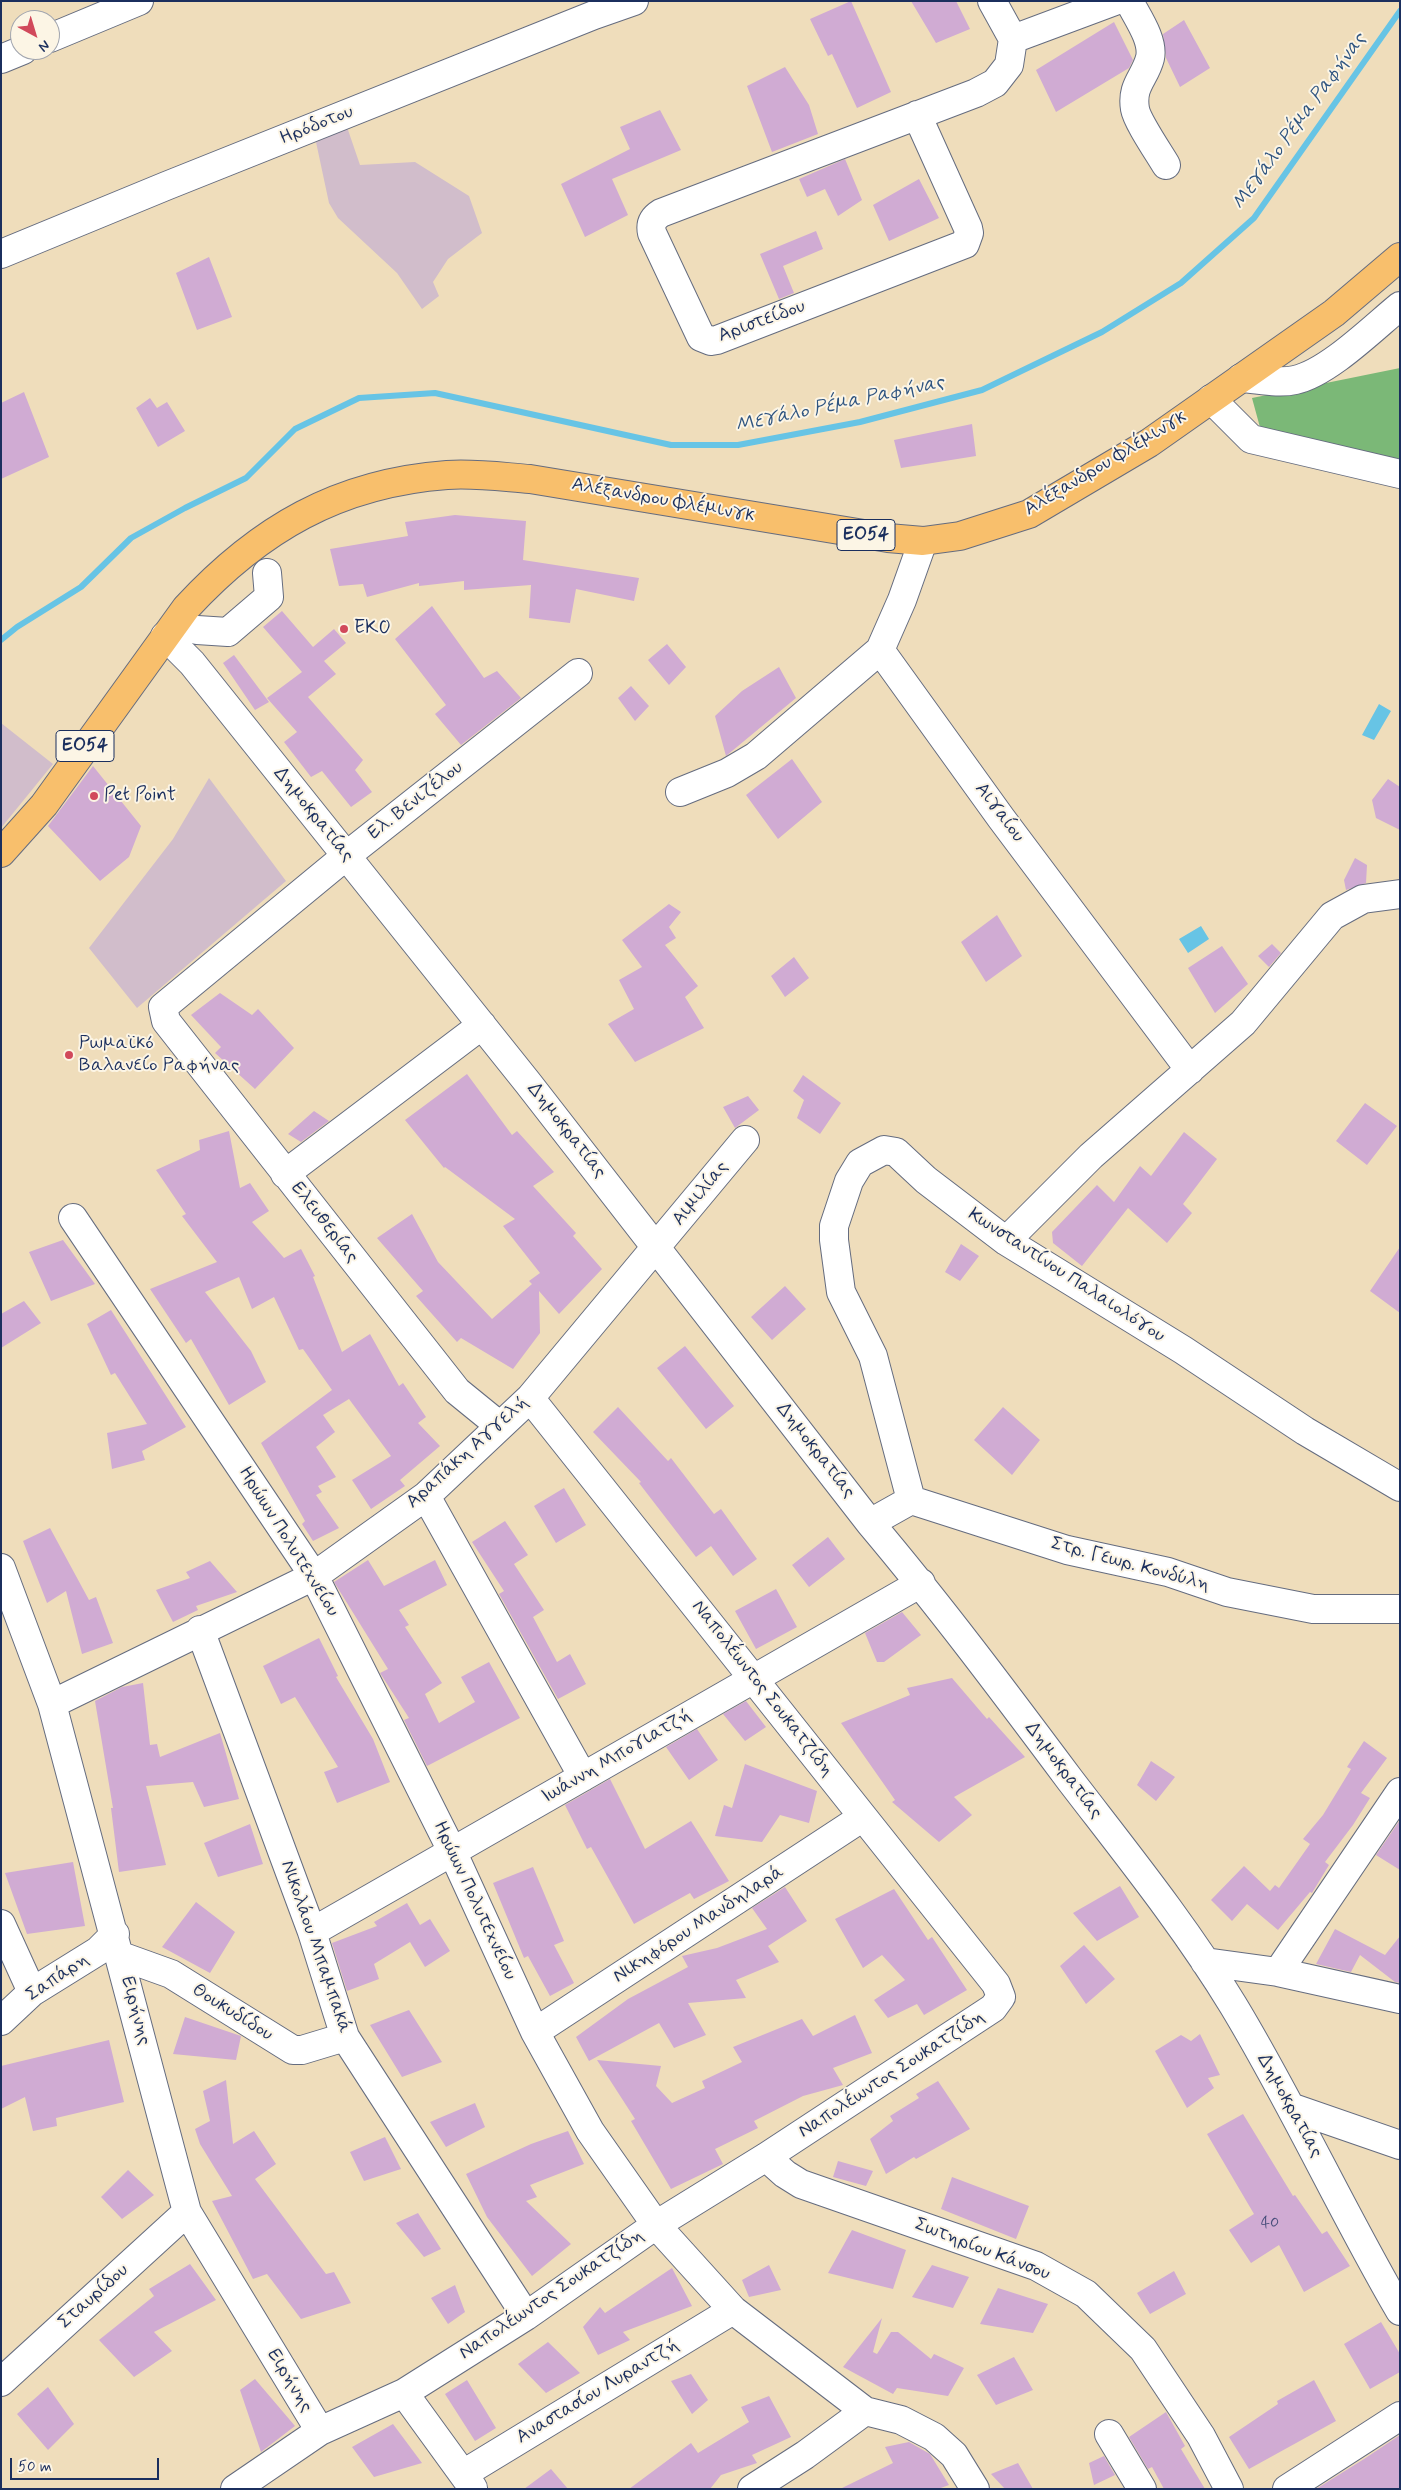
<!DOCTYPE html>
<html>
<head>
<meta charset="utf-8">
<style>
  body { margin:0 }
  #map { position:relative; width:1401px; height:2490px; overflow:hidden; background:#efddbb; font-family:Mynerve,sans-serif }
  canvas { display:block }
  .frame { position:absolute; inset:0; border:2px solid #1b2f5e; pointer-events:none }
  .north { position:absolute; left:10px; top:10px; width:50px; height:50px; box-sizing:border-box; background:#fcf5e5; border:1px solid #a2a6af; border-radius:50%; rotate:141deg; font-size:14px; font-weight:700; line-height:20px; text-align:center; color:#1b2f5e }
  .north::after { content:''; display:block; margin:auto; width:18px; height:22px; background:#d1495b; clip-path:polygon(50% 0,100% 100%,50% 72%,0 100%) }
  .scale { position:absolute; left:10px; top:2458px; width:149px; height:22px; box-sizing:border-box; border:2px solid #1b2f5e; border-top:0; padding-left:6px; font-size:15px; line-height:18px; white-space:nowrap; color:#1b2f5e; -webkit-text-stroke:4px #fcf5e5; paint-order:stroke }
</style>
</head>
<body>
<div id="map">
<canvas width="1401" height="2490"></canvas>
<div class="frame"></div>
<div class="north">N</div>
<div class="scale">50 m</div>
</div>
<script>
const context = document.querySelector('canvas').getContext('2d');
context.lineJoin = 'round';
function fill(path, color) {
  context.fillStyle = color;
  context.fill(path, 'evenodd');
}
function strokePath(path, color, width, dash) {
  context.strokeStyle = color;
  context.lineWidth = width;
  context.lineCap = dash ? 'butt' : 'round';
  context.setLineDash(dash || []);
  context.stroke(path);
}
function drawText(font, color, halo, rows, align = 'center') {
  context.font = font + ' Mynerve,sans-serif';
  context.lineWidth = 4;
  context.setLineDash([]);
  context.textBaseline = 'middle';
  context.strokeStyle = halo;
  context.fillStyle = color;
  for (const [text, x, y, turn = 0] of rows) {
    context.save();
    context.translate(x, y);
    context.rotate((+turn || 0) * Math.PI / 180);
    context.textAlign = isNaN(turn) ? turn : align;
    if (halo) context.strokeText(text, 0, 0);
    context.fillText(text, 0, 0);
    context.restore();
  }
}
const industrial = new Path2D(`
  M347 127 360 165 415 162 469 196 482 233 448 259 433 282 439 296 422 309 397 273 338 218 329 203 316 142Z
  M1 723 53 764 1 828Z
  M209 778 286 881 137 1008 89 948 173 839Z`);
const forest = new Path2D(`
  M1400 368V462L1261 431 1252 398Z`);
const water = new Path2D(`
  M1379 704 1391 711 1374 740 1362 735Z
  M1201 926 1209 939 1188 953 1179 939Z`);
const stream = new Path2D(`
  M1 640 17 627 81 587 131 538 185 508 246 478 295 429 359 398 435 393 671 445H738L860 422 982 390 1102 332 1181 283 1254 218 1400 11`);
const building = new Path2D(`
  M851 1 891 92 857 108 832 54 828 56 810 19Z
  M911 1H956L970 29 936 43Z
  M1184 20 1210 68 1180 87 1166 58 1163 34Z
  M1114 22 1133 60 1129 68 1056 112 1036 70Z
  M785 67 809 105 818 134 772 152 747 86Z
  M660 110 681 150 612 179 628 215 585 237 561 184 630 149 620 127Z
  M845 159 862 200 838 216 825 189 807 197 799 179Z
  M919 179 939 218 889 241 873 205Z
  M816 231 823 249 783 266 794 293 779 299 760 254Z
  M209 257 232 317 197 330 176 273Z
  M24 392 49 457 1 479V403Z
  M150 398 157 408 167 402 185 431 158 447 136 408Z
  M972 424 976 456 901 468 894 440Z
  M455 515 526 521 523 560 639 578 634 601 576 589 570 623 529 618 531 585 464 590V581L419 586V583L367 597 363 584 339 586 330 549 408 536 405 522Z
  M432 606 484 678 497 671 521 698 461 745 435 714 446 705 395 639Z
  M282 611 313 647 334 629 346 643 324 661 336 674 308 697 363 760 355 770 372 792 351 807 322 771 311 777 284 742 297 732 267 698 302 672 263 627Z
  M667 644 686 667 669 685 648 660Z
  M234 655 269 702 255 710 223 663Z
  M779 667 796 698 726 756 715 716 742 691Z
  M631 686 649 706 635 721 618 698Z
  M792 759 822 802 778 839 746 795Z
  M93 766 141 826 129 857 100 881 48 826Z
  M1388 779 1400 787V830L1376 818 1372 800Z
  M1355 858 1367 865 1366 883 1346 890 1344 880Z
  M669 904 681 912 669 927 676 938 665 945 698 986 685 997 704 1028 635 1062 608 1024 634 1009 619 980 642 967 622 940Z
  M997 915 1022 956 986 982 961 942Z
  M1272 944 1281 953 1269 967 1258 956Z
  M1222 946 1248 984 1215 1013 1188 968Z
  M794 957 809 978 785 997 771 976Z
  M220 993 252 1015 258 1009 294 1048 255 1089 215 1053 221 1047 191 1015Z
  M467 1074 512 1135 517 1131 554 1172 533 1186 576 1233 573 1236 602 1269 559 1314 539 1291 540 1333 513 1369 461 1338 457 1342 416 1296 423 1291 377 1238 412 1214 438 1262 492 1319 532 1284 529 1281 540 1273 503 1226 515 1219 445 1167 444 1168 405 1120Z
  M803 1075 841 1103 820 1134 797 1118 804 1100 793 1091Z
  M748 1096 759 1110 735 1128 723 1107Z
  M1365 1103 1397 1126 1367 1165 1336 1141Z
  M314 1111 329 1121 301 1142 288 1134Z
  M229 1131 240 1188 250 1183 269 1211 252 1222 284 1258 301 1249 315 1276 313 1277 342 1352 370 1334 399 1386 403 1383 426 1417 418 1423 440 1446 400 1480 405 1486 371 1509 352 1480 391 1456 349 1399 323 1415 335 1432 316 1447 336 1477 318 1486 322 1492 316 1495 339 1528 313 1541 302 1524 305 1521 261 1443 332 1390 303 1349 299 1350 274 1297 252 1309 239 1277 205 1292 251 1351 266 1382 229 1405 191 1339 186 1343 150 1289 217 1262 182 1216 186 1214 156 1170 200 1150 199 1140Z
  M1184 1132 1217 1159 1183 1204 1192 1213 1167 1243 1128 1208 1082 1266 1053 1243 1052 1232 1097 1185 1114 1202 1140 1166 1151 1176Z
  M63 1240 95 1284 51 1301 29 1252Z
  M961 1244 979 1256 960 1281 945 1272Z
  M1400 1247V1313L1370 1291Z
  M785 1286 806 1309 772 1340 751 1317Z
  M24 1301 41 1323 1 1348V1314Z
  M111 1310 186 1427 142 1451 145 1460 112 1469 107 1433 147 1424 115 1373 111 1375 87 1324Z
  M685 1346 734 1406 706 1429 657 1368Z
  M618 1407 668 1461 671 1458 714 1514 721 1509 757 1559 733 1576 711 1546 696 1557 639 1483 641 1482 593 1432Z
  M1003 1407 1040 1440 1012 1475 974 1440Z
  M564 1488 586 1525 556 1543 534 1506Z
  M505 1521 528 1555 514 1564 544 1610 533 1617 557 1662 570 1654 586 1684 558 1699 499 1594 504 1591 472 1542Z
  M50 1528 89 1600 96 1597 113 1643 82 1654 66 1591 47 1603 23 1541Z
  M828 1537 845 1559 809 1587 792 1565Z
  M368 1560 384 1586 435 1560 447 1585 399 1610 409 1625 405 1627 442 1683 425 1694 439 1723 475 1702 461 1677 489 1662 520 1718 427 1766 404 1720 409 1718 380 1673 388 1669 334 1582Z
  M210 1561 237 1592 196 1606 198 1610 173 1622 156 1590 190 1578 186 1572Z
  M776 1589 797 1627 756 1649 735 1611Z
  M902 1612 921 1635 884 1662H877L865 1633Z
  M319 1638 338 1676 336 1677 373 1739 390 1782 337 1803 324 1772 338 1767 295 1697 281 1704 263 1666Z
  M952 1678 987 1719 989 1717 1025 1757 954 1797 972 1815 939 1842 892 1802 895 1800 841 1723 910 1695 907 1688Z
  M143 1683 150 1745 157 1744 160 1757 220 1733 239 1799 204 1807 193 1782 146 1786 166 1865 119 1872 111 1808H113L95 1701 122 1687Z
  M746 1701 766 1727 745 1741 723 1714Z
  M697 1729 718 1760 689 1780 666 1747Z
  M1364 1741 1387 1758 1361 1793 1370 1798 1353 1825 1325 1862 1329 1865 1312 1893 1310 1892 1278 1930 1247 1904 1232 1921 1211 1900 1244 1866 1270 1891 1275 1885 1279 1888 1310 1844 1303 1839 1323 1815 1351 1769 1347 1767Z
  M1151 1761 1175 1777 1156 1801 1137 1785Z
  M745 1764 817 1791 809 1823 780 1815 762 1842 715 1836 724 1805 732 1808Z
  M610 1779 645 1849 691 1821 729 1881 694 1899 690 1893 634 1924 591 1847 587 1849 565 1805Z
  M1400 1820V1870L1376 1855Z
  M250 1824 263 1864 218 1877 204 1843Z
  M73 1862 85 1926 27 1934 5 1873Z
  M533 1867 564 1941 554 1945 574 1983 550 1996 528 1956 524 1958 493 1883Z
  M1120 1886 1139 1917 1097 1941 1073 1913Z
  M785 1887 807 1921 768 1946 779 1962 736 1980 746 1998 688 2003 706 2035 674 2048 659 2023 589 2061 576 2037 628 1999 688 1967 682 1956 717 1948 767 1929 752 1908Z
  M894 1889 928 1940 932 1937 967 1990 924 2015 917 2004 888 2018 874 2000 905 1980 882 1955 863 1968 835 1919Z
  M196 1902 235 1932 210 1973 162 1947Z
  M407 1903 420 1925 430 1919 450 1951 425 1967 410 1942 374 1964 379 1979 347 1991 332 1943 377 1926 374 1922Z
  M1335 1929 1385 1955 1400 1936V1983L1395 1982 1360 1955 1351 1972 1316 1964Z
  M1084 1945 1115 1979 1086 2004 1060 1966Z
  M409 2010 442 2062 402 2077 370 2025Z
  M855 2015 872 2053 833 2068 843 2085 803 2096 754 2121 758 2128 715 2149 723 2164 671 2189 631 2121 635 2119 597 2060 661 2066 656 2086 672 2103 705 2088 702 2081 742 2062 733 2047 802 2019 813 2036Z
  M185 2017 241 2036 236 2060 173 2054Z
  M1200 2034 1220 2075 1208 2078 1214 2088 1187 2108 1155 2051 1181 2035 1191 2041Z
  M109 2040 124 2102 56 2118 57 2126 33 2131 25 2097 1 2109V2066Z
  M226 2080 233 2144 254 2131 276 2164 255 2179 326 2274 334 2272 351 2303 301 2319 267 2274 253 2279 212 2201 232 2196 200 2144 195 2129 210 2121 203 2091Z
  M938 2081 970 2129 916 2159 914 2157 886 2174 870 2139 893 2121 890 2116 919 2098 916 2094Z
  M475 2103 485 2127 446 2147 430 2122Z
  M1243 2114 1293 2196 1295 2195 1322 2234 1327 2231 1350 2266 1304 2292 1279 2245 1251 2263 1229 2230 1254 2214 1207 2134Z
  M568 2131 584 2164 530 2185 537 2197 526 2201 571 2244 532 2276 487 2217 466 2174 531 2144Z
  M385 2137 401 2169 364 2181 350 2152Z
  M838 2161 873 2171 866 2186 833 2177Z
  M128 2170 154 2195 122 2219 101 2197Z
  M952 2177 1029 2206 1016 2239 941 2209Z
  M418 2213 441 2249 424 2257 396 2223Z
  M852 2230 906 2250 893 2289 828 2273Z
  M190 2264 216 2300 154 2332 172 2351 134 2377 99 2340 154 2296 149 2289Z
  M769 2265 781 2290 749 2297 742 2280Z
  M932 2265 969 2277 953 2308 912 2297Z
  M672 2268 692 2306 623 2332 630 2340 598 2355 583 2327 600 2307 605 2313Z
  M1174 2271 1186 2294 1150 2314 1137 2293Z
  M455 2285 465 2312 448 2324 431 2298Z
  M998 2288 1048 2304 1033 2333 980 2324Z
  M882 2318 873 2352 877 2354 891 2332H898L931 2359 934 2354 964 2368 948 2396 897 2388 893 2394 843 2367Z
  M1381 2322 1400 2354V2372L1370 2389 1344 2344Z
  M548 2342 580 2373 546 2393 518 2364Z
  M1014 2357 1033 2390 996 2405 977 2375Z
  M691 2374 708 2400 692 2414 671 2381Z
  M255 2379 295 2426 261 2452 240 2390Z
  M467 2380 496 2428 475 2441 445 2394Z
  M1314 2380 1336 2421 1249 2469 1229 2437 1278 2404 1277 2401Z
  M48 2387 74 2424 48 2450 17 2414Z
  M769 2396 791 2437 752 2455 757 2463 721 2475 710 2489H629L691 2443 698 2453 749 2422 741 2407Z
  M1166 2412 1185 2446 1181 2449 1205 2489H1164L1152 2467 1148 2469 1129 2437Z
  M393 2424 422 2463 374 2477 352 2447Z
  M1400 2435V2489H1316L1364 2459Z
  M909 2442 930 2454 949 2485 938 2489H840L893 2463 885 2447Z
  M1104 2456 1115 2475 1094 2485 1089 2463Z
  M1018 2463 1033 2489H1005L991 2474Z
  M551 2469 568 2489H524Z`);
const minor = new Path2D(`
  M1129 1C1137 17 1154 40 1150 58 1145 78 1131 85 1135 109 1137 121 1159 153 1166 165
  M50 38 139 1
  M1013 39 1115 1
  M1 59 23 50
  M917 115 968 228 969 233 965 244 717 340 711 341 701 337 652 233C650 224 653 218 661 213L976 93 995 83 1009 65 1013 39 992 1
  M1 254 166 186 594 15 634 1
  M1241 378C1258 379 1278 384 1295 380 1328 373 1373 328 1400 306
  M1211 399 1251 439 1400 474
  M923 541 902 600 880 650 1001 818 1190 1070
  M197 630 228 632 269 597 267 573
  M165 636 192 663 528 1083 870 1523C940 1606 1005 1693 1070 1780 1126 1853 1185 1926 1233 2005 1293 2104 1341 2210 1400 2311
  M680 792 727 773 756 756 880 650
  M285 1174 482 1025
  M73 1218 314 1576 453 1853 535 2032 590 2131 656 2225 733 2310 865 2411 901 2420 934 2437 954 2455 975 2489
  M1006 1241 1091 1156 1243 1023 1332 916 1363 899 1400 894
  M500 1426 457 1391 166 1021 163 1007 346 856 578 673
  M426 1496 583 1777
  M911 1500 873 1356 841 1292 834 1240V1226L849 1181 860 1163 884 1150 896 1152 926 1180 1006 1241 1183 1350 1305 1431 1400 1487
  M870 1523 911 1500 1067 1550 1168 1572 1227 1592 1313 1609H1400
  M1 1568 52 1704 187 2212 320 2431
  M200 1630 312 1932 345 2037 526 2316
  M52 1704 314 1576 426 1496 530 1398 745 1140
  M1 1924 32 1992
  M312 1932 921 1583
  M121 1956 171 1974 293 2050H302L345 2037
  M1205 1962 1278 1972 1400 1999
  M1278 1972 1400 1792
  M1 2021 32 1992 98 1951 115 1934
  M535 2032 863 1817
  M1293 2108 1400 2145
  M766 2157 785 2174 801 2184 1036 2266 1086 2294 1143 2349 1201 2436 1229 2489
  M1 2382 187 2212
  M404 2393 473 2488
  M1109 2434 1142 2489
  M463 2474 733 2310
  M235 2489 320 2431 404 2393 526 2316 656 2225 766 2157 993 2008 1001 1997 996 1984 530 1398
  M752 2489 805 2455 865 2411
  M1287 2489 1400 2416`);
const major = new Path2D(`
  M1 853 44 805 186 608C259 529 338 483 447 475 475 473 503 477 530 479L888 538 923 541 960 536 1029 514 1149 443 1334 313 1400 257`);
const markers = [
  [344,629,5,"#d1495b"],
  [94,796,5,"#d1495b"],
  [69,1055,5,"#d1495b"]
];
const numberNames = [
  ["40",1270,2224]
];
const shields = [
  [866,535,58],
  [85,746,58]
];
const shieldNames = [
  ["ΕΟ54",866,535],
  ["ΕΟ54",85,746]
];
const streetNames = [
  ["Ηρόδοτου",317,126,-22],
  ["Αριστείδου",762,322,-20],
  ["Αλέξανδρου Φλέμινγκ",1106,464,-31],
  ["Αλέξανδρου Φλέμινγκ",663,501,10],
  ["Ελ. Βενιζέλου",416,801,-38],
  ["Αιγαίου",999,813,53],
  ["Δημοκρατίας",313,815,51],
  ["Δημοκρατίας",566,1131,52],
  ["Αιμιλίας",701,1194,-51],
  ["Ελευθερίας",324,1223,52],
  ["Κωνσταντίνου Παλαιολόγου",1066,1276,33],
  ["Δημοκρατίας",815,1451,52],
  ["Αραπάκη Αγγελή",468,1453,-42],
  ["Ηρώων Πολυτεχνείου",288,1542,58],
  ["Στρ. Γεωρ. Κονδύλη",1130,1565,15],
  ["Ναπολέωντος Σουκατζίδη",762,1689,52],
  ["Ιωάννη Μπογιατζή",617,1757,-30],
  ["Δημοκρατίας",1063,1771,53],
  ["Ηρώων Πολυτεχνείου",474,1901,65],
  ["Νικηφόρου Μανδηλαρά",699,1925,-33],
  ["Νικολάου Μπαμπακά",315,1947,71],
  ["Σαπάρη",58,1978,-34],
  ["Ειρήνης",135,2011,75],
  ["Θουκυδίδου",232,2013,32],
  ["Ναπολέωντος Σουκατζίδη",892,2075,-33],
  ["Δημοκρατίας",1289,2106,61],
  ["Σωτηρίου Κάνσου",982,2250,21],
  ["Ναπολέωντος Σουκατζίδη",552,2295,-34],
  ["Σταυρίδου",94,2297,-42],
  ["Ειρήνης",289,2381,59],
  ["Αναστασίου Λυραντζή",598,2392,-31]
];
const poiNames = [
  ["EKO",354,629],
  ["Pet Point",104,796],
  ["Ρωμαϊκό",79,1044],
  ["Βαλανείο Ραφήνας",79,1066]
];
const waterNames = [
  ["Μεγάλο Ρέμα Ραφήνας",1300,122,-54],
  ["Μεγάλο Ρέμα Ραφήνας",840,405,-12]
];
fill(industrial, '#d1bdcb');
fill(forest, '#7bb877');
fill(water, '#67c4e5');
strokePath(stream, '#67c4e5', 6);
fill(building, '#d0abd3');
strokePath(minor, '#656c7f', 30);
strokePath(major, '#656c7f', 30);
strokePath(minor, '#fff', 28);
strokePath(major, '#f8bf6c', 28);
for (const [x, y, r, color] of markers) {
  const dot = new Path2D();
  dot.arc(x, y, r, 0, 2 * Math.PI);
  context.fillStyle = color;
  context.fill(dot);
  strokePath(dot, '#fcf5e5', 2);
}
drawText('16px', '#484e7b', null, numberNames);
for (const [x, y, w] of shields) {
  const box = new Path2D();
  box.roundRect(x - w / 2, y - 15.5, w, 31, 4);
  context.fillStyle = '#fcf5e5';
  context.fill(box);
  strokePath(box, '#1b2f5e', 1);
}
drawText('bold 18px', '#1b2f5e', null, shieldNames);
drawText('19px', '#1b2f5e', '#fcf5e5', streetNames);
drawText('19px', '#1b2f5e', '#fcf5e5', poiNames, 'left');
drawText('italic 20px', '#2e5480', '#fcf5e5', waterNames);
</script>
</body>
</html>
